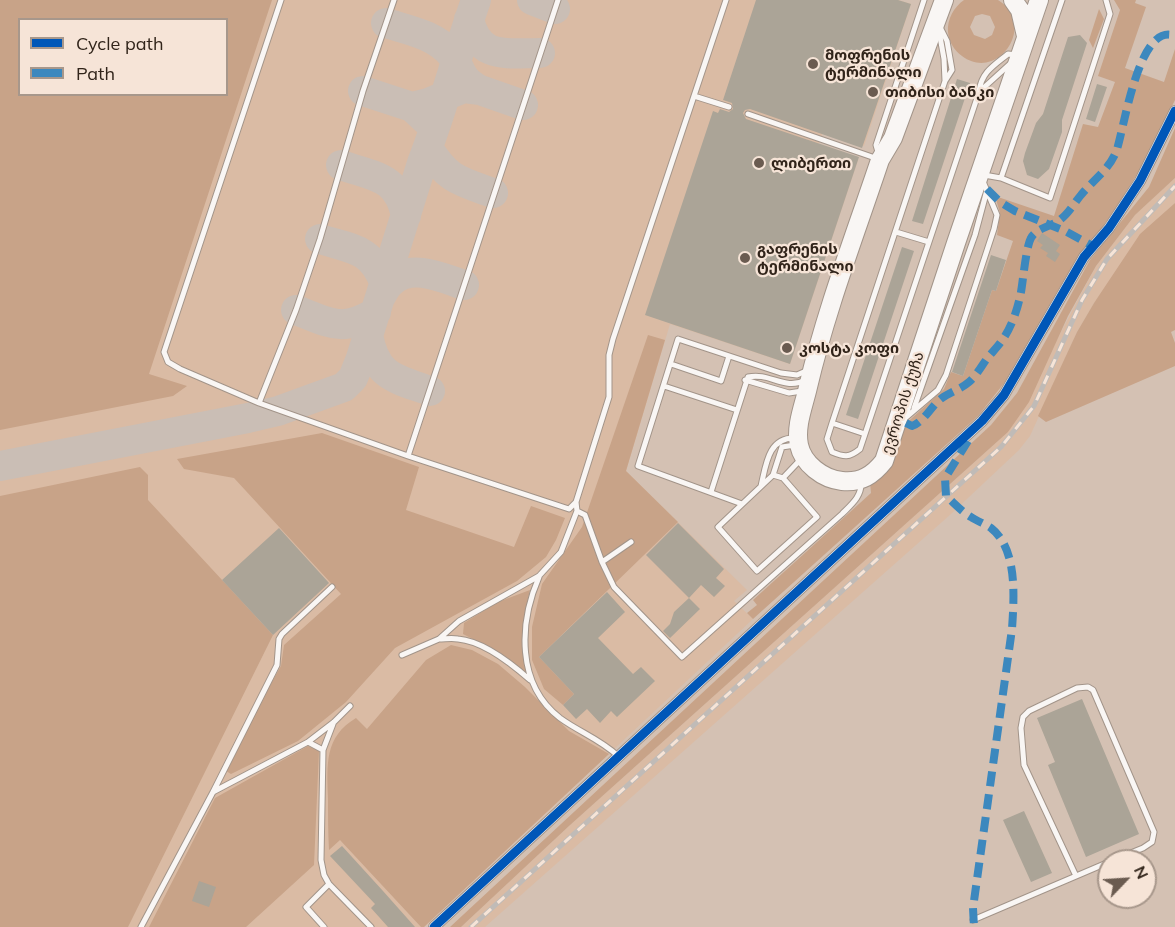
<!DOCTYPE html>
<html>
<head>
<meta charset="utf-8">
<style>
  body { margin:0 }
  #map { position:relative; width:1175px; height:927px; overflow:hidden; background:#d4c1b3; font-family:Mulish,sans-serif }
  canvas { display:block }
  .legend { position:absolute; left:18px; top:18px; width:210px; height:78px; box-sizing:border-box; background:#f6e4d7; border:2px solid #a7978b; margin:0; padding:8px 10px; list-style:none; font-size:18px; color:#31241a }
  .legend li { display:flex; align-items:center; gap:12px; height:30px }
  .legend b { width:30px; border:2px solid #a7978b }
  .north { position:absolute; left:1097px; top:849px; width:60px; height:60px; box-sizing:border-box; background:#f6e4d7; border:2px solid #a7978b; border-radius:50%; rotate:65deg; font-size:16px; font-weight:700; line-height:24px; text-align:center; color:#31241a }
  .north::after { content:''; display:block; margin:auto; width:21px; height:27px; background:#6a5b50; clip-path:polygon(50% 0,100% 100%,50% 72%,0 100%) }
</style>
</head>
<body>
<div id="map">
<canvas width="1175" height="927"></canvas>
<ul class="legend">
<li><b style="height:8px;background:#0057b8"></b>Cycle path</li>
<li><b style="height:8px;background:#3c88be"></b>Path</li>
</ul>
<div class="north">N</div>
</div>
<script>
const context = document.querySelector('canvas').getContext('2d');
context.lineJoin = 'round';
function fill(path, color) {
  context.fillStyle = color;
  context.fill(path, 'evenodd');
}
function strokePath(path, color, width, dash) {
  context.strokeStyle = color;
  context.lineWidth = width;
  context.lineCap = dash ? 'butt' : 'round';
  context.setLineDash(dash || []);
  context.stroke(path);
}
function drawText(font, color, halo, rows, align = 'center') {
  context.font = font + ' Mulish,"Noto Sans Georgian",sans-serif';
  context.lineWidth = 4.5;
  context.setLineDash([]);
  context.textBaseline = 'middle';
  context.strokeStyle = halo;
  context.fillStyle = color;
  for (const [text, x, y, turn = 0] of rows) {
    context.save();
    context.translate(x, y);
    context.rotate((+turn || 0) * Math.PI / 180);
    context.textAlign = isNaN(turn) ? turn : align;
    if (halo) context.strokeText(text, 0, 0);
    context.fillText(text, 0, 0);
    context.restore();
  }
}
const built = new Path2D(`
  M0 0H898L911 4 864 146 823 132 818 146 858 160 790 364 670 324 626 471 747 590 734 601 753 619 424 927H0ZM20 20H226V94H20Z
  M1175 178V203L1094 303 1077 332 1030 436 1019 450 951 514 485 927H461L569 826 1008 432 1096 266 1135 215Z`);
const green = new Path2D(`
  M0 0H272L149 374 187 386 173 396 0 430ZM20 20H226V94H20Z
  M964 0H998C1038 24 998 83 962 56 954 50 949 42 948 32 947 19 954 7 964 0ZM982 14 990 16 995 27 992 35 985 39 974 35 970 27 975 16Z
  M1114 0H1136L1135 3 1146 7 1125 68 1164 82 1175 49V100L1145 161 1118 205 1060 287 1005 382 978 416 753 619 747 613 757 605 753 600 871 493 870 482 901 428 944 389 951 372 963 376 992 290 996 291 1013 241 997 235 1000 213 995 196 1054 216 1083 124 1098 127 1115 82 1098 76 1120 10Z
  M1099 9 1104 19 1093 48 1089 40Z
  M1175 128V178L1135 215 1096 266 1068 316 1029 402 1008 432 569 826 461 927H450L991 425 1017 393 1090 260 1149 187Z
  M1175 203V330L1171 332 1175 343V366L1046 422 1038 416 1077 332 1094 303 1140 234Z
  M648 335 665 340 626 471 678 522 539 657 574 694 563 705 544 689 532 660V627L542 584 582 527Z
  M322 433 419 467 406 510 514 547 531 506 565 518 556 540 546 557 517 581 395 648 346 702 298 741 231 774 226 771V762L281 666 284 645 341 594 234 478 184 469 177 459Z
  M140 467 148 475V500L273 635 128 927H0V496Z
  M530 590C523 618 520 646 527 673L498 652 463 634 464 623 498 602Z
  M451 645 472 650 498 664 525 687 569 731 609 754 424 927H421L340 840 329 850C328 833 328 815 328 798 327 765 324 737 356 718L367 729 426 660Z
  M308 746 319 751 314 865 246 927H149L215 798Z`);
const taxiway = new Path2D(`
  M532 0 555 9
  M469 19C478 60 506 53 540 53
  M386 23C408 30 436 35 451 54 463 70 458 78 480 90
  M363 91 412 107 426 120
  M412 107 428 103 464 88 480 90 523 105
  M428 148C448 180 459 181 493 193
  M341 165C375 177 398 176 406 216
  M320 239C351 249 371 248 384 282
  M380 298C383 293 386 286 391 282 411 263 441 277 464 285
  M296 310C330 323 342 333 376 312
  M368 335C376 377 394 378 430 391
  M0 466 248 418 278 411 344 387 353 378 361 358 422 163C443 109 457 54 476 0`);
const building = new Path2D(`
  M756 0H898L911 4 862 148 750 109 745 110 743 113 746 119 859 157 790 364 645 315 713 111 718 113 720 109 729 112 733 109 732 103 723 100Z
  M1080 35 1087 43 1062 120V132L1049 169 1038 179 1027 175 1023 161 1025 153 1036 123 1043 114 1068 37Z
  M957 79 970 83 923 224 912 221Z
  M1097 84 1107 87 1095 122 1086 119Z
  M1042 233 1060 245 1056 251 1060 254 1055 262 1046 256 1048 253 1040 248 1043 245 1037 241Z
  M902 247 914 251 858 419 846 415Z
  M991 255 1006 260 996 291 992 290 963 376 952 372Z
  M678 523 724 569 716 578 725 586 714 597 701 585 689 598 646 555Z
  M279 528 329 583 273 635 222 580Z
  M607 592 625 612 598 638 633 674 641 667 655 681 617 717 611 711 600 723 587 709 576 719 563 705 574 694 539 657Z
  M689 598 700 609 670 638 663 631 670 624 674 612Z
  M1082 699 1139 834 1086 857 1048 765 1055 762 1037 718Z
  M1024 811 1052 873 1031 882 1003 820Z
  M342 846 383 891 415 927H388L371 908 375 904 330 856Z
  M199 881 216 887 209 907 192 901Z`);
const service = new Path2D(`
  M394 0 363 91 320 239 296 310 259 403 408 456 569 509 576 502
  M940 27 947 41 952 70 945 81 832 423 827 439 832 452C844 457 849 458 860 449L979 92 1011 63
  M939 31 944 59 945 81
  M979 91C982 72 993 66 1008 54L1018 55
  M694 96 729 107
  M748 114 878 159
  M878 152 876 145 924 0
  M984 175 1001 178 1062 0
  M1001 178 1050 198 1110 14 1106 0
  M896 232 929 242
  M671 364 721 381 729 356
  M745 380 789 393 802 391
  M664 386 737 410
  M259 403 180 369 168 362 164 352 281 0
  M914 408 975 235 987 190
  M904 419 938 390 946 375 994 229 997 215 982 179
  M832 423 865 434
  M408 456 558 0
  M773 475 783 478 817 517 757 571 718 527Z
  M773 475 782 447 795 445
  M783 478 801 459
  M761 486C766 465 768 438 794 438
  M711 492 748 377C770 372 784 391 806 380
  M742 504 638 466 678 339 781 373 797 375 806 371
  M577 511 585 515 602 562 614 587 682 657 842 514C852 504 862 496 861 482
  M602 562 631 542
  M539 577C519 623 516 684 560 718 579 732 600 739 618 756
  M439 639C445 639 452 638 458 639 482 641 512 664 530 680
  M402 655 439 639 459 621 539 576 561 552 577 511 576 502 609 397V355L613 339 726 0
  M350 706 334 722 308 742 323 750 321 860 324 875 329 884 371 927
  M308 742 213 792 277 665 279 639 282 634 332 587
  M323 750 333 724
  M1076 876 1024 765 1021 728 1023 717 1029 711 1077 688 1088 687 1093 690 1154 832 1152 842 1143 848 1111 861
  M973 920 1109 862
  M141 927 213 792
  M324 927 306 907 329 884`);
const minor = new Path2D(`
  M434 927 982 421 1004 395 1084 257 1109 228 1140 181 1175 111`);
const primary = new Path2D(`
  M944 0 893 138 880 160C855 235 826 310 808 387 804 405 795 426 799 445 803 464 823 479 842 481 861 483 873 475 884 461L956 243 1039 0
  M1013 0 1020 10 1026 36`);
const rail = new Path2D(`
  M471 927 1001 447 1034 406 1082 300 1107 259 1175 186`);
const quiet = new Path2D(`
  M987 189 1000 202 1015 211 1065 231 1093 246
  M906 423 912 426C924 422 931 406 942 398 950 392 961 389 969 382 976 376 981 367 986 360 991 353 998 347 1003 339 1012 326 1018 308 1021 292 1023 281 1026 247 1031 238 1036 228 1053 226 1061 219 1069 213 1075 202 1081 195 1093 180 1108 171 1116 152 1124 132 1138 21 1175 36
  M968 441 945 478 946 496C954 503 962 512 971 517 977 521 985 524 991 528 1018 549 1014 598 1012 629L973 908 974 927`);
const cycleway = new Path2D(`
  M434 927 982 421 1004 395 1084 257 1109 228 1140 181 1175 111`);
const markers = [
  [813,64,6,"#6a5b50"],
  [873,92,6,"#6a5b50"],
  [759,163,6,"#6a5b50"],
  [745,258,6,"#6a5b50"],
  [787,348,6,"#6a5b50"]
];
const poiNames = [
  ["მოფრენის",825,55],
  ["ტერმინალი",825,72],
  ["თიბისი ბანკი",885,92],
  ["ლიბერთი",771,163],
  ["გაფრენის",757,249],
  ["ტერმინალი",757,266],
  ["კოსტა კოფი",799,348]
];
const streetNames = [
  ["ევროპის ქუჩა",903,403,-72]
];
fill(built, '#dabba4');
fill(green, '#c8a388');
strokePath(taxiway, '#cabeb5', 30);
fill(building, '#aba497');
strokePath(service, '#a29489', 7);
strokePath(minor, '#a29489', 12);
strokePath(primary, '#a29489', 20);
strokePath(service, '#f9f6f4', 5);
strokePath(minor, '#f9f6f4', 10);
strokePath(primary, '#f9f6f4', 18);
strokePath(rail, '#c0bbb7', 5);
strokePath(rail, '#f6e4d7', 3, [9]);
strokePath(quiet, '#3c88be', 8, [15, 8]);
strokePath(cycleway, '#0057b8', 9);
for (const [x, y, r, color] of markers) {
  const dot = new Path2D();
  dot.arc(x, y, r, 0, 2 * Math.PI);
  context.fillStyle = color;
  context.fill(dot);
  strokePath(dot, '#f6e4d7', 2);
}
drawText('bold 15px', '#31241a', '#f6e4d7', poiNames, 'left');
drawText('15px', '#31241a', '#f6e4d7', streetNames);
</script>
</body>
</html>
